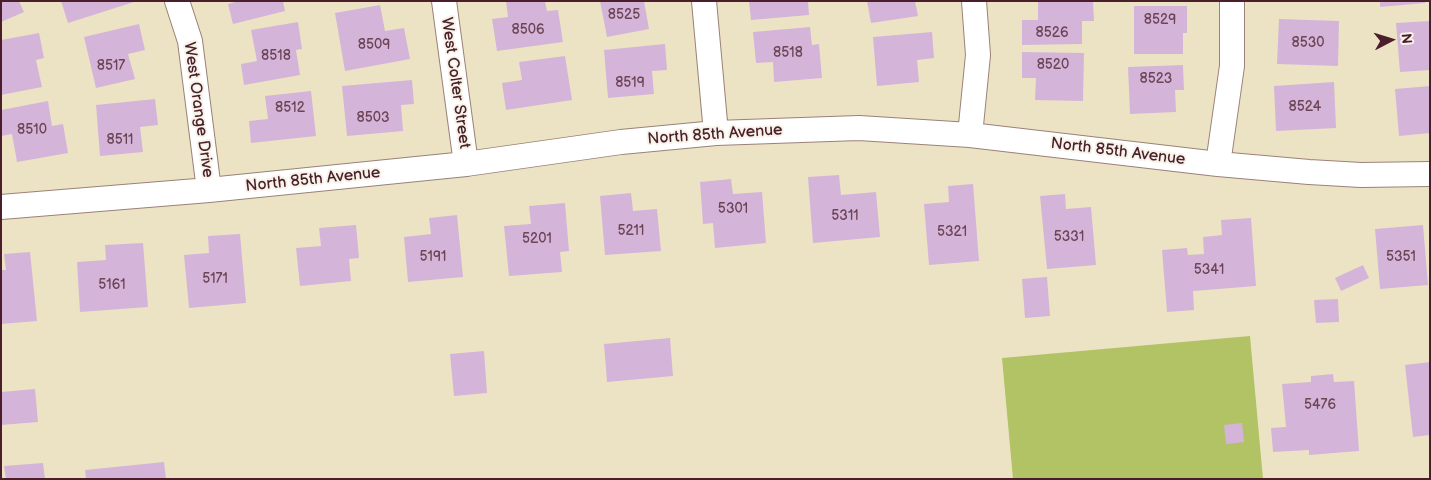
<!DOCTYPE html>
<html>
<head>
<meta charset="utf-8">
<style>
  body { margin:0 }
  #map { position:relative; width:1431px; height:480px; overflow:hidden; background:#ece3c4; font-family:"Balsamiq Sans",sans-serif }
  canvas { display:block }
  .frame { position:absolute; inset:0; border:2px solid #4a1f2b; pointer-events:none }
  .north { position:absolute; left:1366px; top:15px; width:50px; height:50px; -webkit-text-stroke:4px #f7f3e8; paint-order:stroke; rotate:85deg; font-size:14px; font-weight:700; line-height:20px; text-align:center; color:#4a1f2b }
  .north::after { content:''; display:block; margin:auto; width:18px; height:22px; background:#4a1f2b; clip-path:polygon(50% 0,100% 100%,50% 72%,0 100%) }
</style>
</head>
<body>
<div id="map">
<canvas width="1431" height="480"></canvas>
<div class="frame"></div>
<div class="north">N</div>
</div>
<script>
const context = document.querySelector('canvas').getContext('2d');
context.lineJoin = 'round';
function fill(path, color) {
  context.fillStyle = color;
  context.fill(path, 'evenodd');
}
function strokePath(path, color, width, dash) {
  context.strokeStyle = color;
  context.lineWidth = width;
  context.lineCap = dash ? 'butt' : 'round';
  context.setLineDash(dash || []);
  context.stroke(path);
}
function drawText(font, color, halo, rows, align = 'center') {
  context.font = font + ' "Balsamiq Sans",sans-serif';
  context.lineWidth = 4;
  context.setLineDash([]);
  context.textBaseline = 'middle';
  context.strokeStyle = halo;
  context.fillStyle = color;
  for (const [text, x, y, turn = 0] of rows) {
    context.save();
    context.translate(x, y);
    context.rotate((+turn || 0) * Math.PI / 180);
    context.textAlign = isNaN(turn) ? turn : align;
    if (halo) context.strokeText(text, 0, 0);
    context.fillText(text, 0, 0);
    context.restore();
  }
}
const green = new Path2D(`
  M1250 336 1263 479H1013L1002 358Z`);
const building = new Path2D(`
  M1 1H19L24 12 1 22Z
  M61 1H134V2L68 23Z
  M239 1H283L285 11 233 24 228 4Z
  M506 1H545L547 11 558 10 563 42 497 51 492 19 508 17Z
  M600 1H644L649 29 607 37Z
  M749 1H808L809 15 751 20Z
  M867 1H915L918 16 871 23Z
  M1038 1H1093L1094 21H1082V44L1022 45V20H1038Z
  M1380 1H1425V3L1380 7Z
  M380 5 385 31 404 28 410 59 345 71 335 13Z
  M1134 6H1187V33H1183V54H1134Z
  M1279 19 1339 21 1338 66 1277 64Z
  M1430 21V70L1400 72 1396 23Z
  M298 22 302 49 296 50 300 75 244 85 241 64 257 61 251 30Z
  M139 24 145 50 128 54 135 79 96 88 84 37Z
  M810 27 812 45 819 44 822 78 774 82 773 62 756 63 753 32Z
  M932 32 934 58 917 60 919 82 877 86 873 37Z
  M39 33 44 58 36 60 42 87 1 95V40Z
  M665 44 667 70 652 71 654 94 608 98 604 50Z
  M1022 52 1084 53 1083 101 1035 100 1036 78H1022Z
  M565 56 572 100 506 110 502 83 522 80 519 62Z
  M1183 65 1184 90H1175L1176 112 1130 114 1128 67Z
  M412 80 414 104 401 105 403 131 347 136 342 86Z
  M1334 82 1336 128 1276 131 1274 86Z
  M1430 86V133L1399 136 1395 89Z
  M311 91 316 136 251 143 249 121 268 119 265 96Z
  M155 99 158 125 140 127 143 152 100 156 96 105Z
  M48 101 52 126 63 124 68 153 17 162 12 134 1 136V110Z
  M839 175 841 195 876 192 880 237 813 243 808 177Z
  M731 179 733 194 762 192 766 243 715 248 713 223 703 224 700 182Z
  M973 184 979 261 929 265 924 204 949 202 948 186Z
  M631 193 633 211 657 209 661 251 605 255 600 196Z
  M1065 194 1066 209 1091 207 1096 265 1047 269 1040 196Z
  M565 203 569 251 560 252 562 272 509 276 504 226 531 224 529 206Z
  M457 215 463 277 408 282 404 237 431 234 429 218Z
  M1251 218 1256 286 1193 291 1194 310 1167 312 1162 250 1187 248 1188 255 1204 254 1203 237 1222 235 1221 220Z
  M356 225 359 258 349 259 351 281 300 286 296 248 321 246 319 228Z
  M1423 225 1428 285 1380 289 1375 229Z
  M240 234 246 303 189 308 184 255 209 253 208 236Z
  M143 243 148 307 80 312 77 262 106 260 105 245Z
  M30 252 37 321 1 324V270H6L4 254Z
  M1363 265 1369 278 1341 291 1335 278Z
  M1047 277 1050 316 1025 318 1022 279Z
  M1338 299 1339 322 1316 323 1314 300Z
  M670 338 673 376 607 382 604 344Z
  M484 351 487 393 454 396 450 354Z
  M1430 362V435L1413 437 1405 365Z
  M1333 374 1334 382 1354 381 1359 451 1309 455V450L1273 452 1271 428 1286 427 1282 384 1311 382V376Z
  M35 389 38 422 1 425V392Z
  M1242 423 1244 442 1226 444 1224 425Z
  M164 462 166 479H86L85 470Z
  M43 463 45 479H6L4 466Z`);
const street = new Path2D(`
  M177 1 190 41 209 190
  M444 1 466 164
  M704 1 716 133
  M970 135 978 55 974 1
  M1218 164 1232 66V1
  M1 207 209 190 466 164 621 142 716 133 859 128 970 135 1218 164 1309 172 1361 175 1430 174`);
const numberNames = [
  ["8525",624,15],
  ["8529",1160,20],
  ["8506",528,30],
  ["8526",1052,33],
  ["8530",1308,43],
  ["8509",374,45],
  ["8518",788,53],
  ["8518",276,56],
  ["8520",1053,65],
  ["8517",111,66],
  ["8523",1156,79],
  ["8519",630,83],
  ["8524",1305,107],
  ["8512",290,108],
  ["8503",373,118],
  ["8510",32,130],
  ["8511",120,140],
  ["5301",733,209],
  ["5311",845,216],
  ["5211",631,231],
  ["5321",952,232],
  ["5331",1069,237],
  ["5201",537,239],
  ["5191",433,257],
  ["5351",1401,257],
  ["5341",1209,270],
  ["5171",215,279],
  ["5161",112,285],
  ["5476",1320,405]
];
const streetNames = [
  ["West Colter Street",455,83,82],
  ["West Orange Drive",198,110,82],
  ["North 85th Avenue",715,135,-4],
  ["North 85th Avenue",1118,152,7],
  ["North 85th Avenue",313,180,-6]
];
fill(green, '#b2c366');
fill(building, '#d4b5d9');
strokePath(street, '#9b8178', 26);
strokePath(street, '#fff', 24);
drawText('14px', '#6c4456', null, numberNames);
drawText('16px', '#4a1f2b', '#f7f3e8', streetNames);
</script>
</body>
</html>
